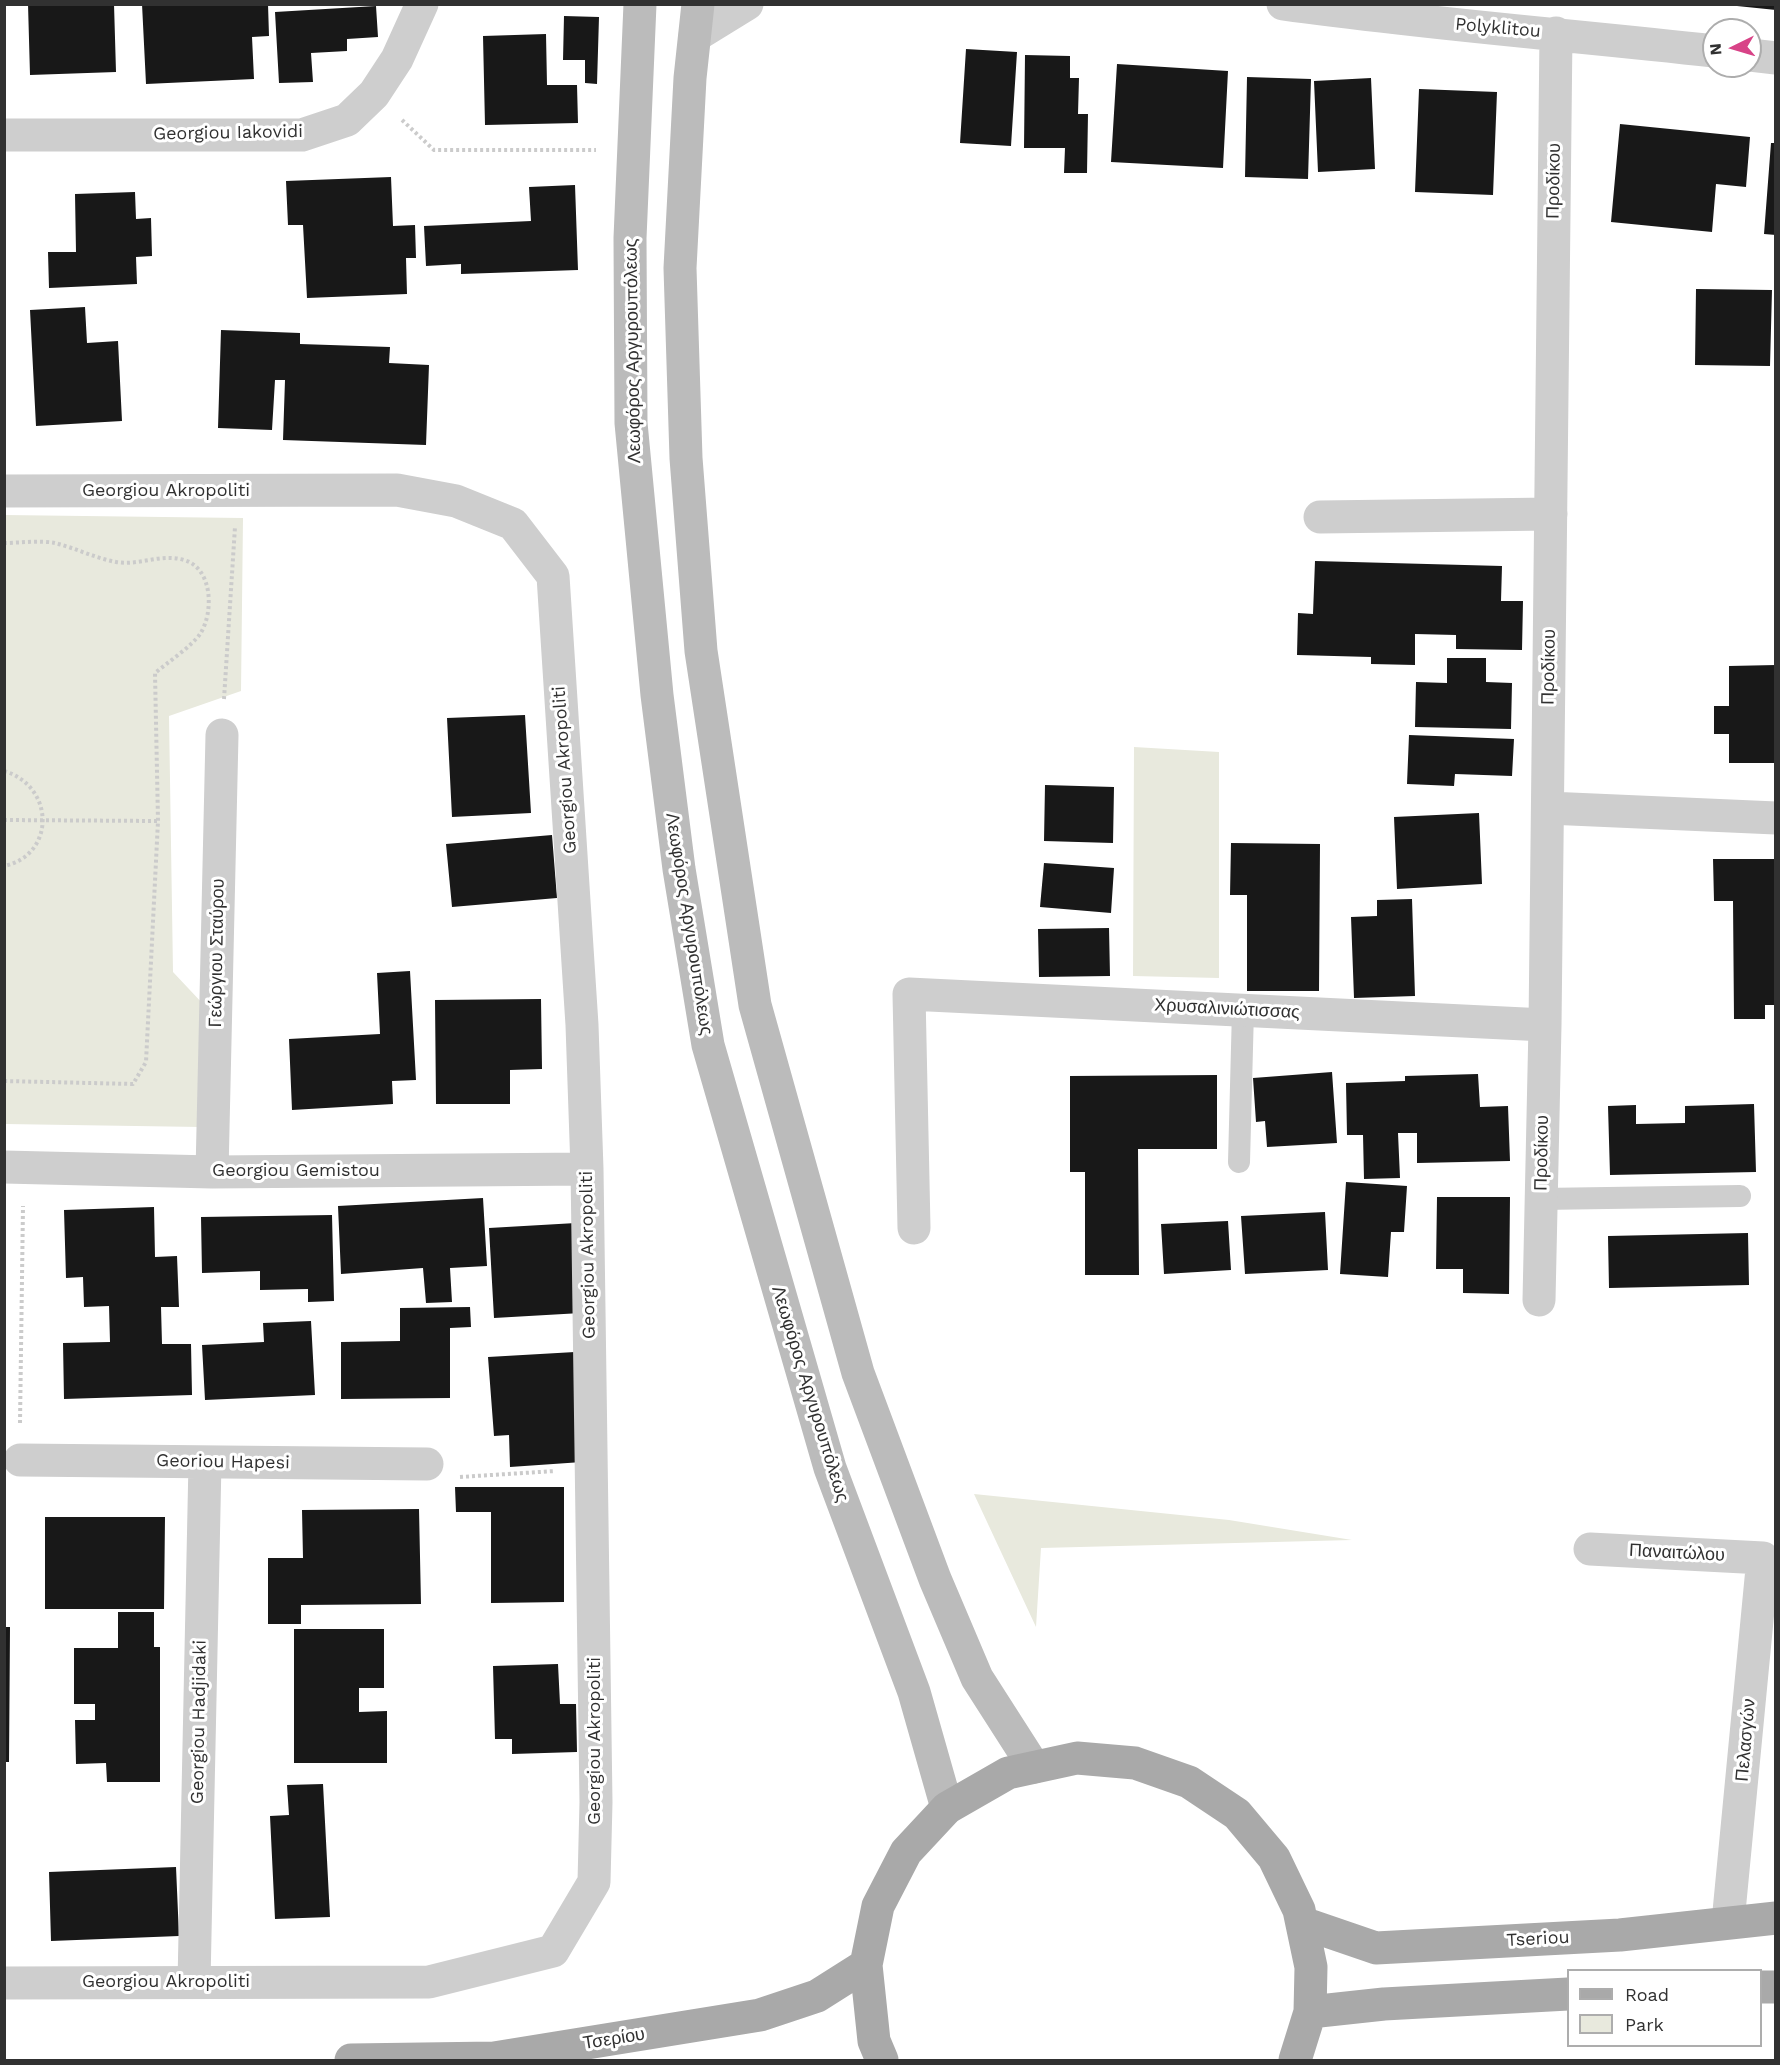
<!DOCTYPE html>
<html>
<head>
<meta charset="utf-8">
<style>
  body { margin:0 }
  #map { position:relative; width:1780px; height:2065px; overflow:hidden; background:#fff; font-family:"Work Sans",sans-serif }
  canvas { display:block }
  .frame { position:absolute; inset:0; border:6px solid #313131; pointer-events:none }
  .legend { position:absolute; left:1567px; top:1969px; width:195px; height:78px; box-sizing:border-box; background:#fff; border:2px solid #adadad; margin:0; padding:8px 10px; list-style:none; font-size:18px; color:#313131 }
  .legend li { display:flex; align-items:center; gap:12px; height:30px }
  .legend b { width:30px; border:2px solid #adadad }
  .north { position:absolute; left:1702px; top:18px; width:60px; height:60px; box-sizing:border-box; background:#fff; border:2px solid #adadad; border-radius:50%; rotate:265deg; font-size:16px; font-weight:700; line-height:24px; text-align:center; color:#313131 }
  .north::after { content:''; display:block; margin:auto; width:21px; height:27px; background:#d84387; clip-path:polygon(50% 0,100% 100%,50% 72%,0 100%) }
</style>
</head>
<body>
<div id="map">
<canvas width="1780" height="2065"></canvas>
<div class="frame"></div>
<ul class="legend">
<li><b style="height:8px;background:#a9a9a9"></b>Road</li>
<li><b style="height:16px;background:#e8e9dd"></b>Park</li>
</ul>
<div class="north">N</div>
</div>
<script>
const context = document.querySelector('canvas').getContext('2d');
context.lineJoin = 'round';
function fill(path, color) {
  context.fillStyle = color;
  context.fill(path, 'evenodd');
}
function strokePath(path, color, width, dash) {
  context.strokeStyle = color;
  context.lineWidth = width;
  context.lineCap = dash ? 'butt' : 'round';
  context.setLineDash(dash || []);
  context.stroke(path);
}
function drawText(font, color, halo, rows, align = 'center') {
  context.font = font + ' "Work Sans",sans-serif';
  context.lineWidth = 6;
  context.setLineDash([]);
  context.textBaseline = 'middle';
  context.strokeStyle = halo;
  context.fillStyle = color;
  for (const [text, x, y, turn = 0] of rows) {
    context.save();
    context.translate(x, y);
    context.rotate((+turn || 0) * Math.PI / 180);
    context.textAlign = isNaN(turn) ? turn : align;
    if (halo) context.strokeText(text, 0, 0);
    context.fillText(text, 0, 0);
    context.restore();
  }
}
const green = new Path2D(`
  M5 515 243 518 241 691 169 716 173 972 204 1005 201 1127 5 1124Z
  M1134 747 1219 752V978L1133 976Z
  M974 1494 1229 1520 1352 1540 1041 1548 1036 1627Z`);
const building = new Path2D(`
  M28 4H114L116 72 30 75Z
  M142 4H268L269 36 252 37 254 79 146 84Z
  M1737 4H1776V10L1737 6Z
  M376 6 378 37 347 39V51L311 53 313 82 279 83 275 12Z
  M564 16 599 17 597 84 585 83V60H563Z
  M546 34 547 85H577L578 123 485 125 483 36Z
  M966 49 1017 52 1011 146 960 143Z
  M1025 55 1070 56V78H1079L1078 114H1088L1087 173H1064L1065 148H1024Z
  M1117 64 1228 71 1223 168 1111 162Z
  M1247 77 1311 79 1308 179 1245 177Z
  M1371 78 1375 169 1318 172 1314 81Z
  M1419 89 1497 92 1493 195 1415 192Z
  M1620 124 1750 137 1746 187 1716 184 1712 232 1611 222Z
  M1771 143H1776V235L1764 234Z
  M391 177 393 226 415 225 416 258H406L407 294 307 298 303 225H288L286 181Z
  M575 185 578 270 461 274V264L426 266 424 226 531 221 529 187Z
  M135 192 136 219 151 218 152 256 136 257 137 284 49 288 48 252H76L75 194Z
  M1696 289 1772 290 1770 366 1695 365Z
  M85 307 87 343 118 341 122 421 36 426 30 310Z
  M221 330 300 333V344L390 347 389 363 429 365 426 445 283 440 285 380H275L272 430 218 428Z
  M1315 561 1502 566 1501 601H1523L1522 650 1456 649V635L1415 634V665L1371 664V657L1297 655 1298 613 1313 614Z
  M1447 658H1486V682L1512 683 1511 729 1415 727 1416 682 1447 683Z
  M1776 665V763H1729V734H1714V706H1729V666Z
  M525 715 531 813 452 817 447 718Z
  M1409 735 1514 739 1512 776 1455 774 1454 786 1407 784Z
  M1045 785 1114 787 1113 843 1044 841Z
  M1479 813 1482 884 1397 889 1394 817Z
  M552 835 557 898 452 907 446 844Z
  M1231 843 1320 844 1319 991H1247V895H1230Z
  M1713 859H1776V1005H1765V1019H1734L1733 901H1714Z
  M1044 863 1114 868 1111 913 1040 907Z
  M1412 899 1415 996 1354 998 1351 917 1377 916V900Z
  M1109 928 1110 976 1039 977 1038 929Z
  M410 971 416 1080 392 1081 393 1104 292 1110 289 1039 380 1034 377 973Z
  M541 999 542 1069 510 1070V1104H436L435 1000Z
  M1332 1072 1337 1143 1267 1147 1265 1121 1256 1122 1253 1078Z
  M1478 1074 1480 1107 1508 1106 1510 1161 1417 1163V1133H1398L1400 1178 1364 1179 1363 1135H1347L1346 1083 1405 1081V1076Z
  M1217 1075V1149H1138L1139 1275H1085V1172H1070V1076Z
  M1754 1104 1756 1172 1610 1175 1608 1106 1636 1105V1124L1685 1123V1106Z
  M1346 1182 1407 1186 1404 1232H1391L1388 1277 1340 1274Z
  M1437 1197H1510L1509 1294 1463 1293V1269H1436Z
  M483 1198 487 1266 450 1268 452 1302 426 1303 423 1268 341 1274 338 1206Z
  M154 1207 155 1257 177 1256 179 1307H161L162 1344H191L192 1395 64 1399 63 1343 110 1342 109 1306 84 1307 83 1277 66 1278 64 1210Z
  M1325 1212 1328 1270 1245 1274 1241 1216Z
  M332 1215 334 1301 308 1302V1289L260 1290V1271L202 1273 201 1217Z
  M1228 1221 1231 1270 1164 1274 1161 1224Z
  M576 1223 581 1313 494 1318 489 1228Z
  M1748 1233 1749 1285 1609 1288 1608 1236Z
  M470 1307 471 1327 450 1328V1398L341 1399V1342L400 1341V1308Z
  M311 1321 315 1395 205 1400 202 1345 264 1342 263 1323Z
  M575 1352 582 1462 510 1467 509 1435 494 1436 488 1357Z
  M455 1487H564V1602L491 1603V1512H456Z
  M419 1509 421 1604 301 1605V1624H268V1558H303L302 1510Z
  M45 1517H165L164 1609H45Z
  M118 1612H154V1647H160V1782H107L106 1763 76 1764 75 1720H95V1704H74V1648H118Z
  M4 1627H10L9 1762H4Z
  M294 1629H384V1688H359V1712L387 1711V1763H294Z
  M558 1664 560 1704H576L577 1752 512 1754V1739H495L493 1666Z
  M323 1784 330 1917 275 1919 270 1816 289 1815 287 1785Z
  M176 1867 179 1936 51 1941 49 1872Z`);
const path = new Path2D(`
  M402 120 434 150H596
  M4 543C20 543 40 540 55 543 75 548 95 558 116 562 139 566 161 553 184 560 213 568 214 613 200 634 192 646 167 663 155 673L158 821 146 1062 133 1084 4 1081
  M224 699 235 527
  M4 771C55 786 56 855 4 866
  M4 820 158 821
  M20 1423 23 1206
  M460 1477 555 1471`);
const service = new Path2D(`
  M1239 1162 1243 1010
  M1541 1199 1740 1196`);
const minor = new Path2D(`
  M1283 4C1426 24 1570 35 1714 51
  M695 36 747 4
  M1750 55 1776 58
  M4 135H302L347 120 374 94 397 59 422 4
  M4 491 397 490 456 501 513 524 553 576 582 1025 587 1169 596 1802 594 1882 553 1951 429 1982 4 1983
  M1320 517 1551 514
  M1548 808 1776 818
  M4 1167 212 1172 587 1169
  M212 1172 222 735
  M914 1228 909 994 1545 1025
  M1539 1300 1545 1025 1556 33
  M20 1460 427 1464
  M1590 1549 1763 1558 1728 1922
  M194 1982 205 1462`);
const secondary = new Path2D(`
  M640 4 630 238 631 423 657 695 679 869 708 1045 830 1468 914 1692 947 1808
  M698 4 690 78 680 268 686 458 701 651 755 1005 858 1373 935 1579 977 1678 1034 1767`);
const primary = new Path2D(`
  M1303 1923 1376 1948 1620 1935 1776 1918
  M1760 1987H1776
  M1310 2012 1384 2004 1568 1994
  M351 2060 494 2058 760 2015 817 1996 866 1965
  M882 2060 874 2041 866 1965 878 1906 906 1852 947 1808 1008 1773 1077 1758 1135 1763 1189 1782 1237 1814 1274 1858 1299 1910 1311 1967 1310 2012 1295 2060`);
const streetNames = [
  ["Polyklitou",1498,28,5],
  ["Georgiou Iakovidi",228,133,-1],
  ["Προδίκου",1554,181,-89],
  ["Λεωφόρος Αργυρουπόλεως",633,351,-91],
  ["Georgiou Akropoliti",166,491],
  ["Προδίκου",1549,667,-89],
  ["Georgiou Akropoliti",565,770,-94],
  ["Λεωφόρος Αργυρουπόλεως",689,924,81],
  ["Γεώργιου Σταύρου",217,953,-89],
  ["Χρυσαλινιώτισσας",1227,1009,3],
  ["Προδίκου",1542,1153,-89],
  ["Georgiou Gemistou",296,1171],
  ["Georgiou Akropoliti",588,1255,-91],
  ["Λεωφόρος Αργυρουπόλεως",810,1394,73],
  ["Georiou Hapesi",223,1462,1],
  ["Παναιτώλου",1677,1553,3],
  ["Georgiou Hadjidaki",199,1722,-89],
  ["Πελασγών",1746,1740,-85],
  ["Georgiou Akropoliti",595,1741,-90],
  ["Tseriou",1538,1939,-3],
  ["Georgiou Akropoliti",166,1982],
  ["Τσερίου",614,2039,-9]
];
fill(green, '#e8e9dd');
fill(building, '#181818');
strokePath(path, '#cbcbcb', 4, [3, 3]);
strokePath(service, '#cecece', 22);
strokePath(minor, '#cecece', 33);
strokePath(secondary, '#bbb', 33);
strokePath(primary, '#a9a9a9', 33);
drawText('18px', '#313131', '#fff', streetNames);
</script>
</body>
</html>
